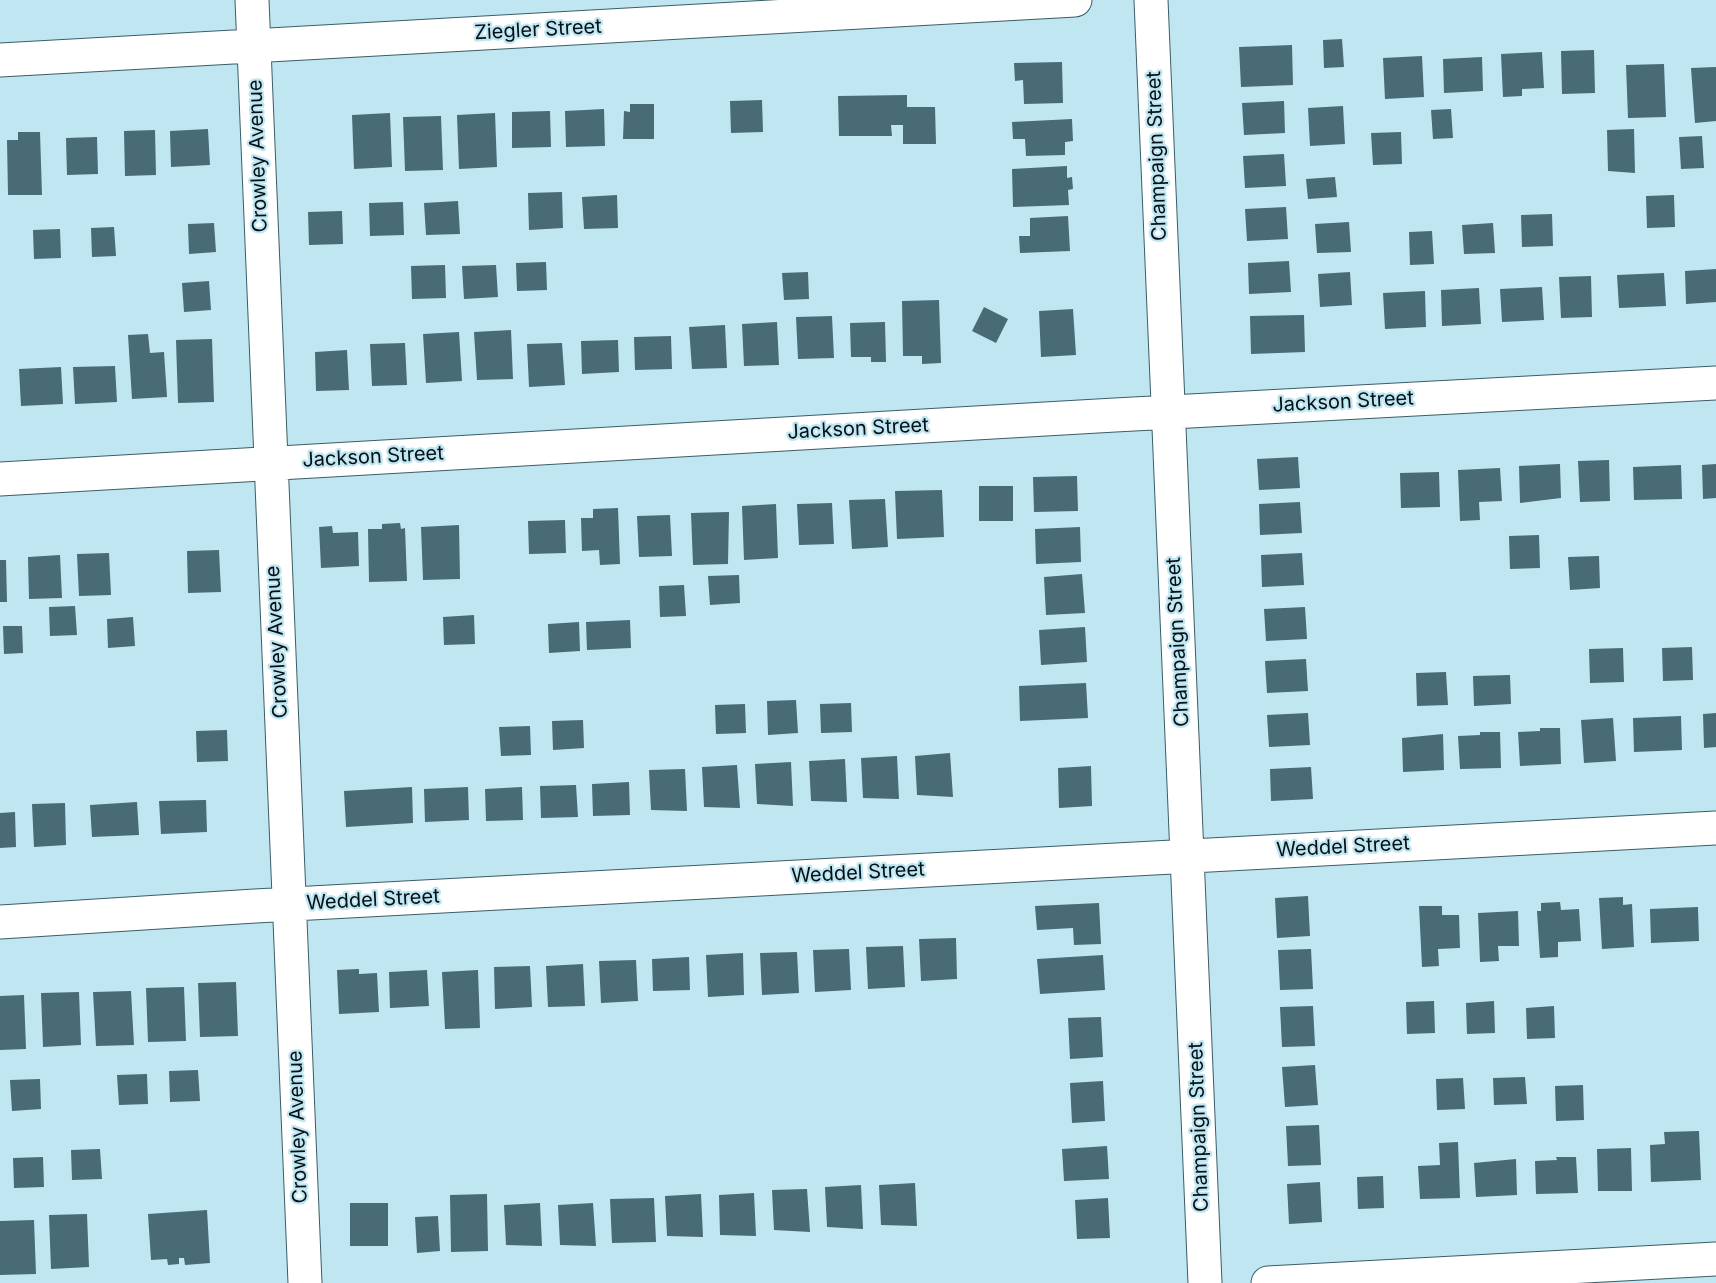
<!DOCTYPE html>
<html>
<head>
<meta charset="utf-8">
<style>
  body { margin:0 }
  canvas { display:block; background:#c0e6f2 }
</style>
</head>
<body>
<canvas width="1716" height="1283"></canvas>
<script>
const context = document.querySelector('canvas').getContext('2d');
context.lineJoin = 'round';
function fill(path, color) {
  context.fillStyle = color;
  context.fill(path, 'evenodd');
}
function strokePath(path, color, width, dash) {
  context.strokeStyle = color;
  context.lineWidth = width;
  context.lineCap = dash ? 'butt' : 'round';
  context.setLineDash(dash || []);
  context.stroke(path);
}
function drawText(font, color, halo, rows, align = 'center') {
  context.font = font + ' Inter,sans-serif';
  context.lineWidth = 4.5;
  context.setLineDash([]);
  context.textBaseline = 'middle';
  context.strokeStyle = halo;
  context.fillStyle = color;
  for (const [text, x, y, turn = 0] of rows) {
    context.save();
    context.translate(x, y);
    context.rotate((+turn || 0) * Math.PI / 180);
    context.textAlign = isNaN(turn) ? turn : align;
    if (halo) context.strokeText(text, 0, 0);
    context.fillText(text, 0, 0);
    context.restore();
  }
}
const building = new Path2D(`
  M1342 39 1344 67 1324 68 1323 40Z
  M1292 45 1293 85 1241 87 1239 47Z
  M1594 50 1595 93 1562 94 1561 51Z
  M1542 52 1544 88 1522 89V96L1503 97 1501 54Z
  M1422 56 1424 97 1385 99 1383 58Z
  M1482 57 1483 91 1444 93 1443 59Z
  M1062 62 1063 103 1024 104 1023 80 1015 81 1014 63Z
  M1664 64 1666 117 1628 118 1626 65Z
  M1716 67V121L1695 123 1691 68Z
  M907 95V107H935L936 144H903V125H891L892 136H839L838 96Z
  M762 100 763 132 731 133 730 101Z
  M1284 101 1285 133 1244 135 1242 103Z
  M630 104H654V139H623L624 111 630 112Z
  M1343 106 1345 144 1310 146 1308 108Z
  M604 109 605 146 566 147 565 111Z
  M1451 109 1453 138 1433 139 1431 110Z
  M550 111 551 147 512 148V112Z
  M390 113 392 167 354 169 352 115Z
  M495 113 497 167 459 169 457 115Z
  M441 116 443 170 405 171 403 117Z
  M1072 119 1073 141 1065 142V155L1026 156 1025 139H1013L1012 122Z
  M208 129 210 165 171 167 170 131Z
  M1634 129 1635 173 1608 171 1607 130Z
  M155 130 156 175 125 176 124 131Z
  M18 132H40L42 195H8L7 140H18Z
  M1401 132 1402 164 1373 165 1371 133Z
  M1702 136 1704 168 1681 169 1679 137Z
  M97 137 98 174 67 175 66 138Z
  M1284 154 1286 186 1245 188 1243 156Z
  M1067 166V178L1072 177 1073 189 1068 190 1069 205 1013 207 1012 169Z
  M1335 177 1337 197 1308 199 1306 179Z
  M562 192 563 228 529 230 528 193Z
  M617 195 618 228 584 229 582 197Z
  M1674 195 1675 227 1647 228 1646 196Z
  M458 201 460 234 426 235 424 203Z
  M403 202 404 235 370 236 369 203Z
  M1286 207 1288 239 1247 241 1245 209Z
  M342 211 343 244 309 245 308 212Z
  M1552 214 1553 246 1522 247 1521 215Z
  M1068 216 1070 251 1020 253 1019 236H1030V218Z
  M1349 222 1351 252 1317 253 1315 224Z
  M214 223 216 252 189 254 188 224Z
  M1493 223 1495 253 1464 254 1462 225Z
  M114 227 116 256 92 257 91 228Z
  M60 229 61 258 34 259 33 230Z
  M1432 231 1434 264 1410 265 1409 232Z
  M1289 261 1291 292 1249 294 1248 263Z
  M546 262 547 290 517 291 516 263Z
  M445 265 446 298 412 299 411 266Z
  M496 265 498 297 464 299 462 266Z
  M1716 269V302L1686 304 1685 271Z
  M808 272 809 299 784 300 782 273Z
  M1350 272 1352 305 1320 307 1318 274Z
  M1664 273 1666 306 1619 308 1617 275Z
  M1591 276 1592 317 1561 318 1559 277Z
  M209 281 211 310 184 312 182 283Z
  M1542 287 1544 320 1502 322 1500 289Z
  M1479 288 1481 324 1442 326 1441 290Z
  M1425 291 1426 327 1385 329 1383 293Z
  M939 300 941 363 922 364V356H903L902 301Z
  M984 307 1008 319 996 343 972 331Z
  M1073 309 1076 355 1041 357 1039 311Z
  M1304 315 1305 352 1251 354 1250 316Z
  M832 316 834 358 798 359 796 317Z
  M777 322 779 365 744 366 742 324Z
  M885 322 886 362H871V357H851L850 323Z
  M725 325 727 368 692 369 689 327Z
  M511 330 513 379 477 380 474 332Z
  M459 332 462 381 426 383 423 334Z
  M148 334 150 353 164 352 167 397 132 399 128 335Z
  M671 336 672 369 635 370 634 337Z
  M212 339 214 402 178 403 176 340Z
  M618 340 619 372 582 374 581 341Z
  M405 343 407 385 372 386 370 344Z
  M562 343 565 385 529 387 527 344Z
  M347 350 349 390 316 391 315 352Z
  M115 366 117 402 75 404 73 367Z
  M61 367 63 404 21 406 19 369Z
  M1298 457 1300 488 1259 490 1257 459Z
  M1609 460 1610 501 1580 502 1578 461Z
  M1560 464 1561 498 1520 503 1519 466Z
  M1716 464V498L1703 499 1702 465Z
  M1681 465 1682 499 1634 500 1633 467Z
  M1500 468 1502 501 1479 502 1480 520 1460 521 1458 470Z
  M1439 472 1440 507 1401 508 1400 473Z
  M1077 476 1078 511 1034 512 1033 477Z
  M979 486H1013V521H979Z
  M942 490 944 537 897 539 895 491Z
  M885 499 888 547 852 549 849 500Z
  M1300 502 1302 533 1260 535 1259 504Z
  M832 503 834 544 799 545 797 504Z
  M776 504 778 558 744 560 742 506Z
  M618 508 620 564 600 565 599 550 582 551 581 518H593V509Z
  M729 512 728 564 693 565 691 513Z
  M670 515 672 556 639 557 637 516Z
  M565 520 566 553 529 554 528 521Z
  M400 523 401 529 405 528 407 581 369 582 368 529H382V524Z
  M459 525 460 579 423 580 421 527Z
  M332 526 333 533 358 532 359 566 321 568 319 527Z
  M1080 527 1081 562 1036 564 1035 529Z
  M1539 535 1540 568 1510 569 1509 536Z
  M219 550 221 592 188 593 187 551Z
  M109 553 111 595 79 596 77 554Z
  M1302 553 1304 585 1262 587 1261 555Z
  M60 555 62 598 29 599 28 557Z
  M1599 556 1600 588 1570 590 1568 557Z
  M0 560H6L7 602H0Z
  M1082 574 1085 613 1046 615 1044 577Z
  M739 575 740 603 710 605 708 576Z
  M684 585 686 616 660 617 659 586Z
  M75 606 77 635 50 636 49 607Z
  M1305 607 1307 639 1266 641 1264 609Z
  M474 615 475 644 444 645 443 617Z
  M133 617 135 646 108 648 107 619Z
  M630 620 631 648 587 650 586 622Z
  M579 622 580 651 549 653 548 624Z
  M3 626H22L23 653 4 654Z
  M1085 627 1087 662 1041 665 1039 630Z
  M1692 647 1693 680 1663 681 1662 648Z
  M1623 648 1624 682 1590 683 1589 649Z
  M1306 659 1308 691 1267 693 1265 661Z
  M1446 672 1448 705 1417 706 1416 673Z
  M1510 675 1511 704 1474 706 1473 676Z
  M1086 683 1088 718 1020 721 1019 686Z
  M796 700 798 733 768 735 767 701Z
  M851 703 852 732 821 733 820 704Z
  M745 704 746 733 716 734 715 705Z
  M1308 713 1310 745 1269 747 1267 715Z
  M1716 713V747L1704 748 1703 714Z
  M1681 716 1682 750 1634 752 1633 718Z
  M1613 718 1616 761 1584 763 1581 720Z
  M583 720 584 748 553 750 552 721Z
  M530 726 531 755 501 756 499 727Z
  M1540 728H1560L1561 764 1520 766 1518 732 1540 731Z
  M227 730 228 761 197 762 196 731Z
  M1480 732H1500L1501 768 1460 769 1458 736 1480 735Z
  M1443 734 1444 770 1403 772 1402 738Z
  M950 753 953 797 917 795 915 756Z
  M897 756 899 799 863 798 861 758Z
  M845 759 847 802 811 801 809 761Z
  M791 762 793 806 757 804 755 764Z
  M737 765 740 808 704 807 702 767Z
  M1091 766 1092 806 1059 808 1058 768Z
  M1311 767 1313 799 1271 801 1270 769Z
  M685 769 687 811 651 810 649 770Z
  M629 782 630 815 593 816 592 784Z
  M576 785 578 817 541 818 540 786Z
  M412 787 413 823 346 827 344 791Z
  M468 787 469 820 425 822 424 789Z
  M522 787 523 820 486 821 485 789Z
  M206 800 207 832 161 834 159 801Z
  M137 802 139 835 92 837 90 805Z
  M65 803 66 845 34 847 32 804Z
  M15 812 16 847 0 848V813Z
  M1308 896 1310 936 1277 938 1275 898Z
  M1623 897V905L1632 904 1634 947 1602 949 1599 898Z
  M1560 902 1561 910 1579 909 1581 941 1558 942V957L1540 958 1537 911H1541V903Z
  M1099 903 1101 944 1074 945 1073 928 1037 930 1035 906Z
  M1419 906H1442V915H1459L1460 948 1438 949 1439 966 1422 967Z
  M1698 907 1699 941 1651 943 1650 909Z
  M1518 911 1519 946H1498L1499 961 1480 962 1478 913Z
  M956 938 957 979 921 981 919 939Z
  M903 946 905 987 868 989 866 947Z
  M849 949 851 990 815 992 813 950Z
  M1311 949 1313 989 1280 990 1278 950Z
  M797 952 799 993 762 995 760 953Z
  M743 953 744 995 708 997 706 955Z
  M1103 955 1105 990 1040 994 1037 959Z
  M689 957 690 990 653 991 652 959Z
  M636 960 638 1001 601 1003 599 961Z
  M583 964 585 1006 548 1007 546 966Z
  M530 966 532 1007 495 1009 494 967Z
  M359 969V974L377 973 379 1012 339 1014 337 970Z
  M427 970 429 1006 390 1008 389 972Z
  M478 970 480 1028 445 1029 442 972Z
  M236 982 238 1036 200 1037 198 983Z
  M184 987 186 1041 148 1042 146 988Z
  M131 991 134 1045 96 1046 93 992Z
  M79 992 81 1045 43 1047 41 993Z
  M24 995 26 1049 0 1050V996Z
  M1434 1001 1435 1033 1407 1034 1406 1002Z
  M1494 1001 1495 1033 1467 1034 1466 1003Z
  M1313 1006 1315 1046 1282 1047 1280 1007Z
  M1554 1006 1555 1038 1527 1039 1526 1008Z
  M1101 1017 1103 1057 1070 1059 1068 1018Z
  M1315 1065 1318 1105 1285 1107 1282 1067Z
  M198 1070 200 1101 170 1102 169 1071Z
  M147 1074 148 1104 119 1105 117 1075Z
  M1525 1077 1527 1104 1494 1105 1493 1078Z
  M1463 1078 1465 1109 1437 1110 1436 1079Z
  M40 1079 41 1109 12 1111 10 1080Z
  M1103 1081 1105 1121 1072 1123 1070 1083Z
  M1583 1085 1584 1120 1556 1121 1555 1086Z
  M1319 1125 1321 1165 1288 1166 1286 1126Z
  M1699 1131 1701 1180 1651 1182 1650 1145 1665 1144 1664 1132Z
  M1458 1142 1460 1198 1420 1199 1418 1166 1440 1165 1439 1143Z
  M1107 1146 1109 1179 1064 1181 1062 1149Z
  M1631 1148 1632 1191H1598L1597 1149Z
  M100 1149 102 1179 72 1180 71 1150Z
  M43 1157 44 1187 14 1188 13 1158Z
  M1556 1157H1576L1578 1193 1536 1194 1535 1161 1557 1160Z
  M1516 1159 1517 1195 1476 1197 1474 1163Z
  M1383 1176 1384 1208 1358 1209 1357 1177Z
  M1320 1182 1322 1222 1289 1224 1287 1184Z
  M915 1183 917 1226 881 1225 879 1185Z
  M861 1185 863 1229 827 1227 825 1187Z
  M807 1189 810 1232 774 1230 772 1190Z
  M754 1193 756 1236 720 1235 719 1195Z
  M487 1194 488 1251 451 1252 450 1195Z
  M701 1194 703 1237 667 1236 665 1196Z
  M654 1198 656 1242 612 1243 610 1199Z
  M1108 1198 1110 1238 1077 1239 1075 1200Z
  M350 1203H388V1246H350Z
  M540 1203 542 1246 506 1245 504 1205Z
  M593 1203 596 1246 560 1245 558 1205Z
  M207 1210 210 1263 185 1265 184 1258H179V1264L168 1265 167 1259 151 1260 148 1214Z
  M87 1214 89 1267 51 1269 49 1215Z
  M438 1216 440 1251 417 1253 415 1217Z
  M34 1220 36 1274 0 1275V1221Z`);
const street = new Path2D(`
  M252 0 305 1283
  M1151 0 1205 1283
  M0 60 1075 0
  M0 479 1115 415 1716 383
  M0 922 255 906 1716 828
  M1268 1283 1716 1259`);
const streetNames = [
  ["Ziegler Street",538,30,-3],
  ["Crowley Avenue",258,156,-92],
  ["Champaign Street",1157,156,-92],
  ["Jackson Street",1343,402,-3],
  ["Jackson Street",858,429,-3],
  ["Jackson Street",373,457,-3],
  ["Crowley Avenue",277,642,-93],
  ["Champaign Street",1178,642,-93],
  ["Weddel Street",1343,847,-3],
  ["Weddel Street",858,873,-3],
  ["Weddel Street",373,900,-3],
  ["Crowley Avenue",298,1127,-92],
  ["Champaign Street",1199,1127,-92]
];
fill(building, '#486b76');
strokePath(street, '#3b5d68', 35);
strokePath(street, '#fff', 33);
drawText('20px', '#041015', '#c0e6f2', streetNames);
</script>
</body>
</html>
